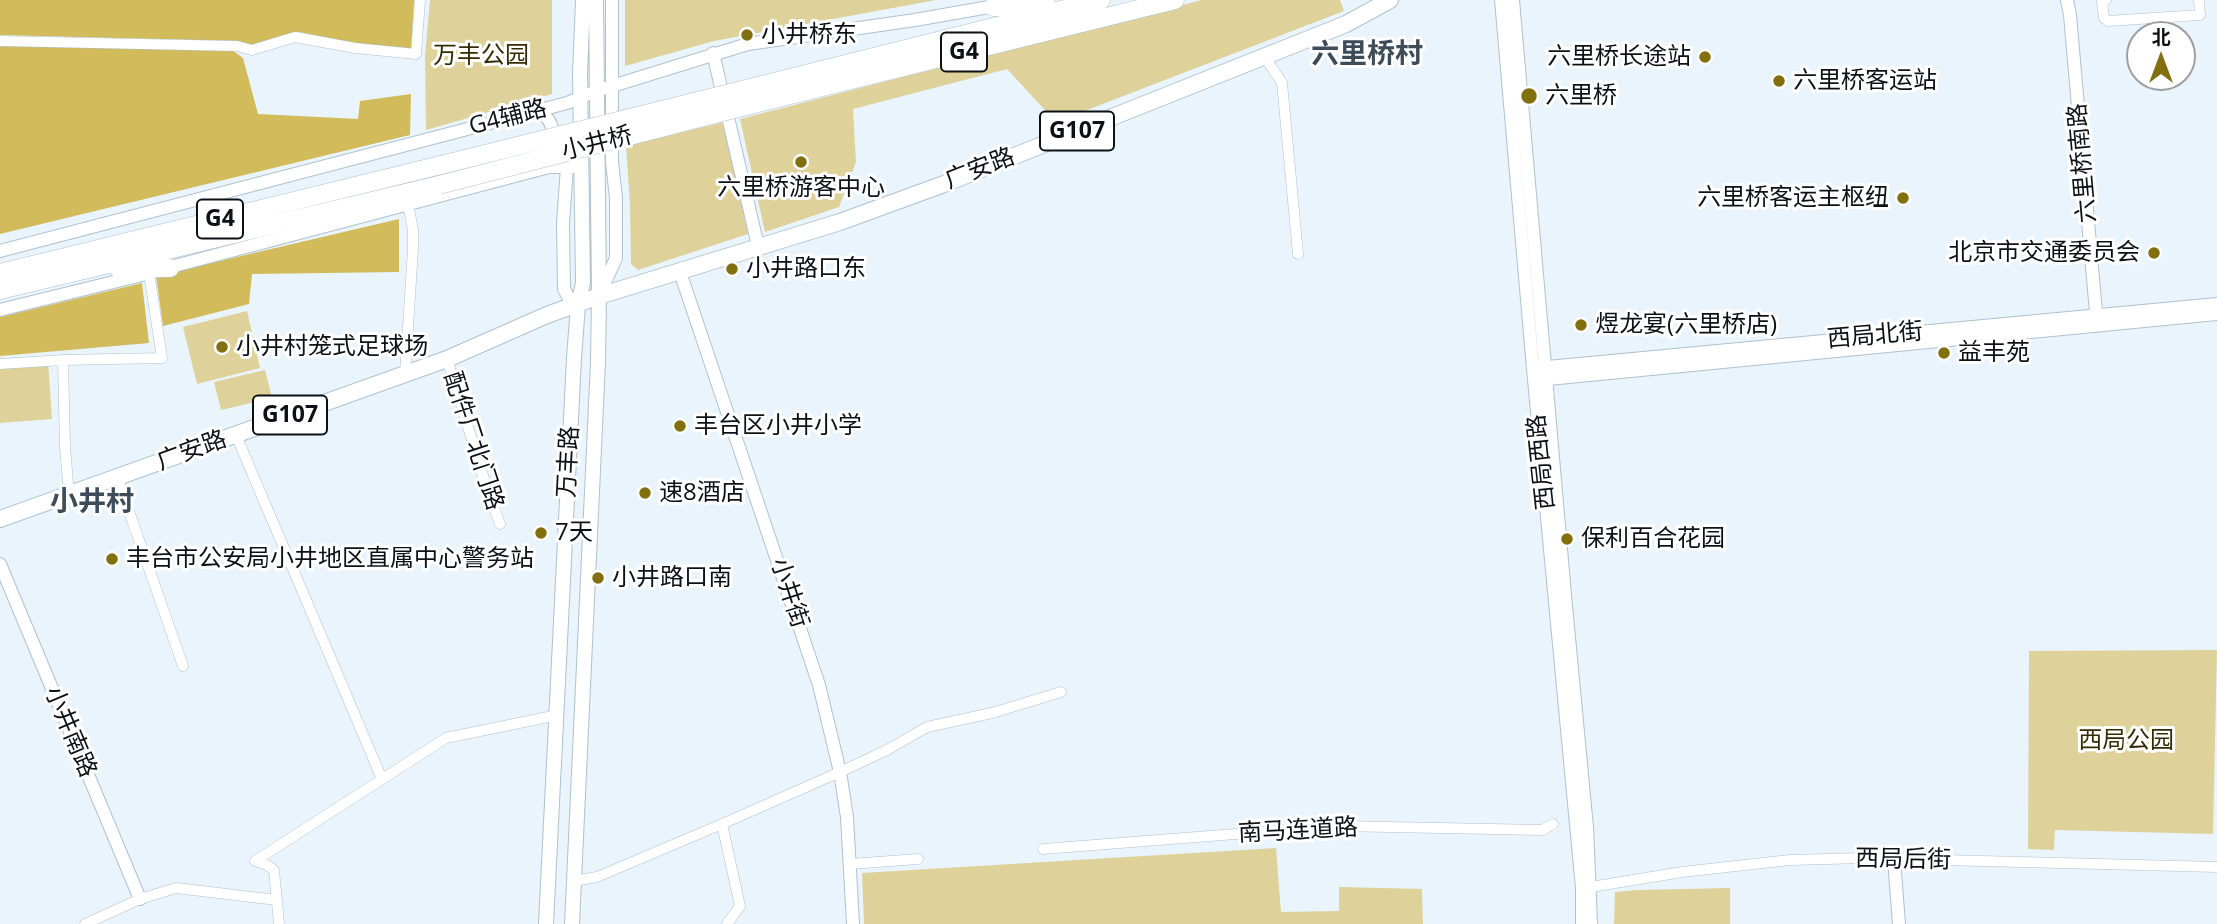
<!DOCTYPE html>
<html>
<head>
<meta charset="utf-8">
<style>
  body { margin:0 }
  #map { position:relative; width:2217px; height:924px; overflow:hidden; background:#e9f4fd; font-family:"Open Sans","Noto Sans SC",sans-serif }
  canvas { display:block }
  .north { position:absolute; left:2126px; top:21px; width:70px; height:70px; box-sizing:border-box; background:#fff; border:2px solid #9da0a2; border-radius:50%; rotate:0deg; font-size:19px; font-weight:700; line-height:28px; text-align:center; color:#0b1116 }
  .north::after { content:''; display:block; margin:auto; width:24px; height:32px; background:#826f0e; clip-path:polygon(50% 0,100% 100%,50% 72%,0 100%) }
</style>
</head>
<body>
<div id="map">
<canvas width="2217" height="924"></canvas>
<div class="north">北</div>
</div>
<script>
const context = document.querySelector('canvas').getContext('2d');
context.lineJoin = 'round';
function fill(path, color) {
  context.fillStyle = color;
  context.fill(path, 'evenodd');
}
function strokePath(path, color, width, dash) {
  context.strokeStyle = color;
  context.lineWidth = width;
  context.lineCap = dash ? 'butt' : 'round';
  context.setLineDash(dash || []);
  context.stroke(path);
}
function drawText(font, color, halo, rows, align = 'center') {
  context.font = font + ' "Open Sans","Noto Sans SC",sans-serif';
  context.lineWidth = 6;
  context.setLineDash([]);
  context.textBaseline = 'middle';
  context.strokeStyle = halo;
  context.fillStyle = color;
  for (const [text, x, y, turn = 0] of rows) {
    context.save();
    context.translate(x, y);
    context.rotate((+turn || 0) * Math.PI / 180);
    context.textAlign = isNaN(turn) ? turn : align;
    if (halo) context.strokeText(text, 0, 0);
    context.fillText(text, 0, 0);
    context.restore();
  }
}
const green = new Path2D(`
  M430 0H552V94L426 130 425 56Z
  M625 0H936L714 41 625 66Z
  M1202 0H1340L1344 11 1056 122 1007 69 853 109 856 162 839 207 765 232 740 119Z
  M724 122 748 234 638 270 631 264 630 203 626 146Z
  M247 311 260 368 197 384 183 327Z
  M48 362 52 419 0 423V365Z
  M265 370 272 398 221 410 214 382Z
  M2217 650 2213 834 2055 830 2054 850 2028 849 2029 651Z
  M1276 848 1281 912 1339 911V887L1422 889 1423 924H864L862 873Z
  M1730 888V924H1614L1615 892 1638 890Z`);
const forest = new Path2D(`
  M0 0H414L411 49 358 44 299 32 252 45 233 41 0 35Z
  M0 44 232 50 243 58 258 114 358 119 360 101 411 94 410 135 0 234Z
  M399 219V272L252 274 249 304 163 326 156 276Z
  M142 283 149 343 0 356V317Z`);
const minor = new Path2D(`
  M2106 0 2102 2 2104 18 2108 21 2200 15 2199 0
  M0 41 237 46 252 50 295 37 355 48 416 54 420 0
  M1265 57 1282 83 1298 254
  M447 359 484 479 500 524
  M63 360 162 358 149 273
  M0 364 63 360 65 447 69 495
  M405 374 413 249V230L408 204
  M236 435 382 779
  M117 477 183 666
  M722 824 740 906 727 924
  M1043 849 1338 826 1542 830 1553 824
  M850 864 918 859
  M574 881 597 877 722 824 840 772 887 750 927 727 992 713 1061 692
  M1591 887 1682 872 1790 860 1864 858 2217 867
  M85 924 140 899 176 888 277 900
  M279 924 274 870 267 865 255 861 446 738 558 715`);
const tertiary = new Path2D(`
  M1501 0 1533 369 1582 888V924
  M1513 0 1566 606 1587 827 1591 924
  M2067 0 2070 15 2097 324
  M713 53 758 246
  M534 111C538 113 542 114 545 116 557 126 553 150 550 163
  M572 162 567 167 563 223 564 289 569 298 578 305
  M0 251 567 103 596 91 748 44 915 20 1000 5
  M163 269 549 167H582
  M680 272 819 685 840 772 847 817 853 924
  M599 296 616 258V198L612 162V0
  M0 310 146 274
  M1537 368 2217 304
  M1538 380 2217 314
  M0 564 140 899
  M1894 859 1899 924`);
const secondary = new Path2D(`
  M546 924 574 358 578 305 583 283 580 74 583 0
  M572 924 598 362 599 296 596 0`);
const trunk = new Path2D(`
  M0 519 447 359 547 315 599 296 840 222 944 184 1346 24 1390 0`);
const motorway = new Path2D(`
  M993 7 1047 6
  M754 87 1101 0
  M754 104 1175 0
  M119 269 170 268
  M0 273 441 165
  M0 290 439 185`);
const motorwayBridge = new Path2D(`
  M441 165 754 87
  M439 185 754 104`);
const markers = [
  [747,35,7,"#826f0e"],
  [1705,57,7,"#826f0e"],
  [1779,81,7,"#826f0e"],
  [1529,96,9,"#826f0e"],
  [801,162,7,"#826f0e"],
  [1903,198,7,"#826f0e"],
  [2154,253,7,"#826f0e"],
  [732,269,7,"#826f0e"],
  [1581,325,7,"#826f0e"],
  [222,347,7,"#826f0e"],
  [1944,353,7,"#826f0e"],
  [680,426,7,"#826f0e"],
  [645,493,7,"#826f0e"],
  [541,533,7,"#826f0e"],
  [1567,539,7,"#826f0e"],
  [112,559,7,"#826f0e"],
  [598,578,7,"#826f0e"]
];
const shields = [
  [964,52,46],
  [1077,131,74],
  [220,219,46],
  [290,415,74]
];
const shieldNames = [
  ["G4",964,52],
  ["G107",1077,131],
  ["G4",220,219],
  ["G107",290,415]
];
const poiNames = [
  ["小井桥东",761,35],
  ["六里桥长途站",1691,57,"right"],
  ["六里桥客运站",1793,81],
  ["六里桥",1545,96],
  ["六里桥游客中心",801,188,"center"],
  ["六里桥客运主枢纽",1889,198,"right"],
  ["北京市交通委员会",2140,253,"right"],
  ["小井路口东",746,269],
  ["煜龙宴(六里桥店)",1595,325],
  ["小井村笼式足球场",236,347],
  ["益丰苑",1958,353],
  ["丰台区小井小学",694,426],
  ["速8酒店",659,493],
  ["7天",555,533],
  ["保利百合花园",1581,539],
  ["丰台市公安局小井地区直属中心警务站",126,559],
  ["小井路口南",612,578]
];
const parkNames = [
  ["万丰公园",481,56],
  ["西局公园",2126,741]
];
const streetNames = [
  ["G4辅路",508,118,-14],
  ["小井桥",597,144,-14],
  ["六里桥南路",2083,163,-95],
  ["广安路",980,169,-21],
  ["西局北街",1875,336,-5],
  ["配件厂北门路",473,441,72],
  ["广安路",192,451,-20],
  ["万丰路",569,462,-87],
  ["西局西路",1542,462,-96],
  ["小井街",789,593,72],
  ["小井南路",70,732,67],
  ["南马连道路",1298,831,-3],
  ["西局后街",1903,860,1]
];
const quarterNames = [
  ["六里桥村",1367,55],
  ["小井村",92,503]
];
fill(green, '#ded19a');
fill(forest, '#d1bb5b');
strokePath(minor, '#afc1cf', 11);
strokePath(tertiary, '#afc1cf', 14);
strokePath(secondary, '#afc1cf', 16);
strokePath(trunk, '#afc1cf', 18);
strokePath(motorway, '#afc1cf', 19);
strokePath(minor, '#fff', 10);
strokePath(tertiary, '#fff', 12);
strokePath(secondary, '#fff', 14);
strokePath(trunk, '#fff', 16);
strokePath(motorway, '#fff', 18);
strokePath(motorwayBridge, '#afc1cf', 19, []);
strokePath(motorwayBridge, '#fff', 18);
for (const [x, y, r, color] of markers) {
  const dot = new Path2D();
  dot.arc(x, y, r, 0, 2 * Math.PI);
  context.fillStyle = color;
  context.fill(dot);
  strokePath(dot, '#fff', 2.5);
}
for (const [x, y, w] of shields) {
  const box = new Path2D();
  box.roundRect(x - w / 2, y - 19.5, w, 39, 5);
  context.fillStyle = '#fff';
  context.fill(box);
  strokePath(box, '#0b1116', 2);
}
drawText('bold 23px', '#0b1116', null, shieldNames);
drawText('24px', '#0b1116', '#fff', poiNames, 'left');
drawText('24px', '#342b01', '#fff', parkNames);
drawText('24px', '#0b1116', '#fff', streetNames);
drawText('bold 28px', '#3d4c58', '#fff', quarterNames);
</script>
</body>
</html>
